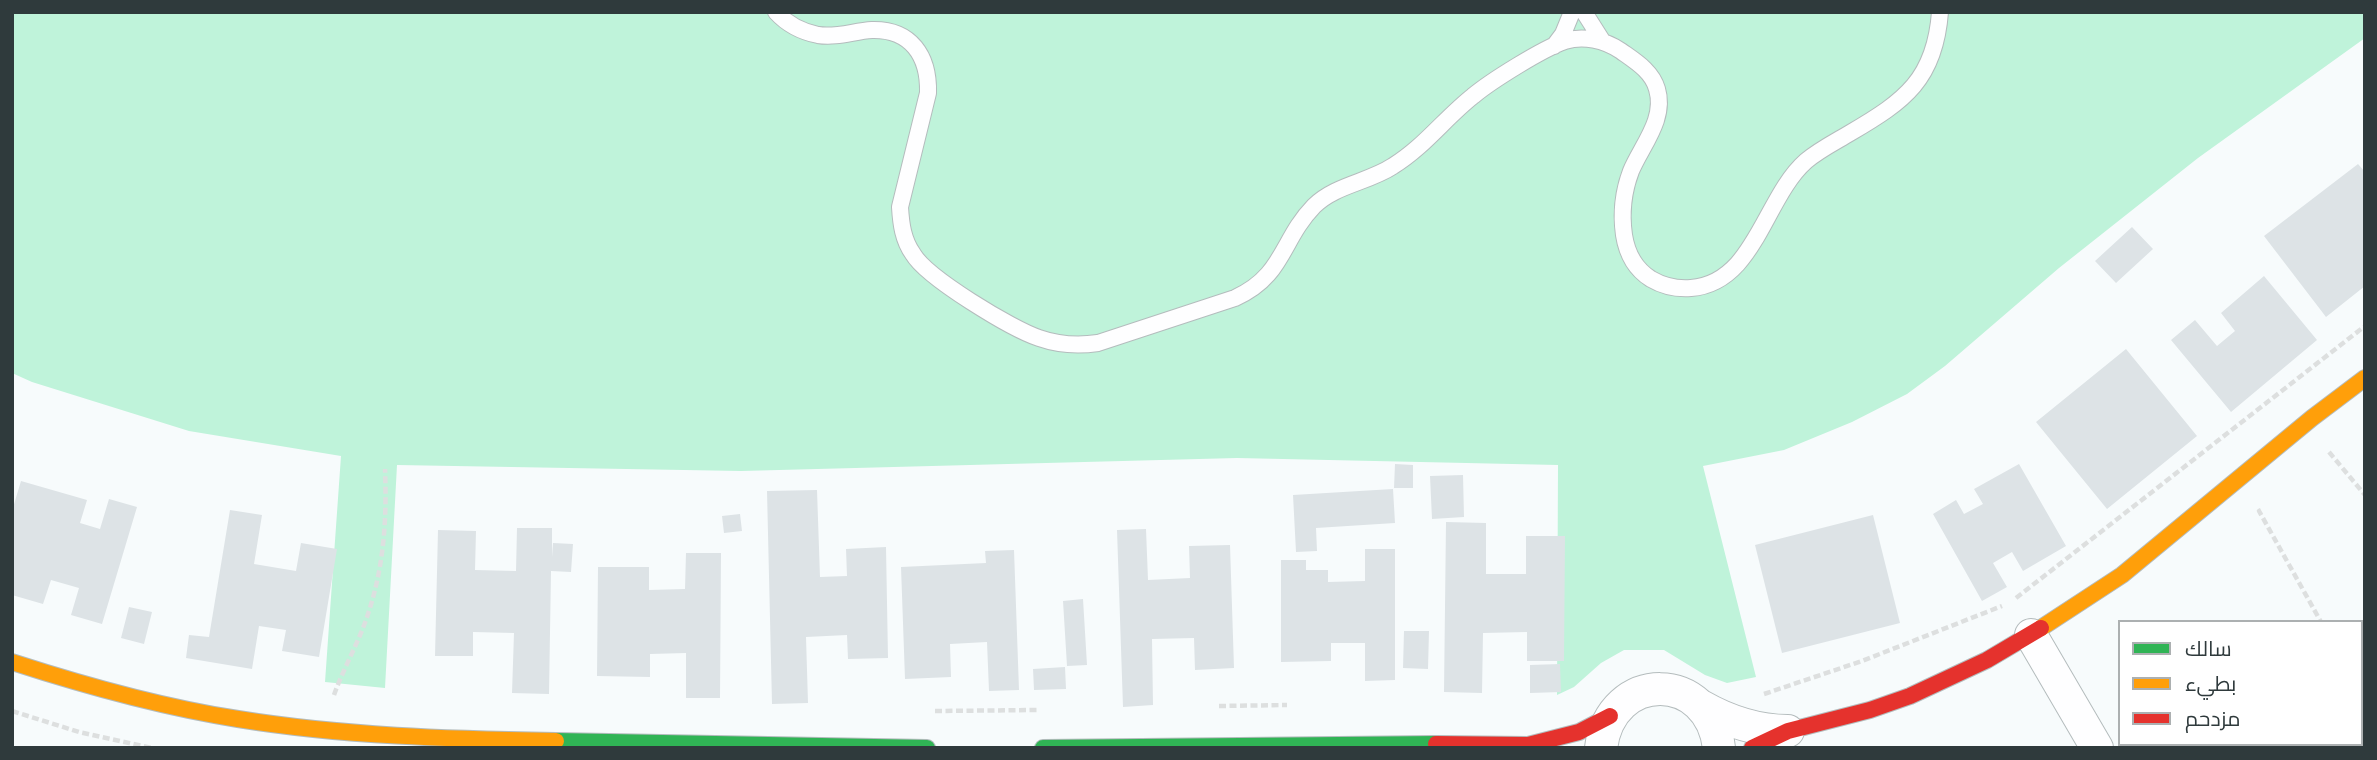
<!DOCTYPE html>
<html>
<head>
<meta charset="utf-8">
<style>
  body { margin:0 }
  #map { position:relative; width:2377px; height:760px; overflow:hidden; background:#f7fbfc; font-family:Overpass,Cairo,sans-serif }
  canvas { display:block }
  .frame { position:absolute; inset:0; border:14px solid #2f3a3c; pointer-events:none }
  .legend { position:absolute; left:2118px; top:620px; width:245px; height:126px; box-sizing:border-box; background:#fff; border:2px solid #acb0b1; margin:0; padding:9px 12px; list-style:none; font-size:21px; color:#2f3a3c }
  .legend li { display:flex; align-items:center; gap:14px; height:35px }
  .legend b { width:35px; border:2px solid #acb0b1 }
</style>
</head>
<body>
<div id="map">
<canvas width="2377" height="760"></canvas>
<div class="frame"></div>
<ul class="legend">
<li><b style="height:9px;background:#30b455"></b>سالك</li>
<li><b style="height:9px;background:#ff9f0a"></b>بطيء</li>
<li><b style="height:9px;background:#e5322d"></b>مزدحم</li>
</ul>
</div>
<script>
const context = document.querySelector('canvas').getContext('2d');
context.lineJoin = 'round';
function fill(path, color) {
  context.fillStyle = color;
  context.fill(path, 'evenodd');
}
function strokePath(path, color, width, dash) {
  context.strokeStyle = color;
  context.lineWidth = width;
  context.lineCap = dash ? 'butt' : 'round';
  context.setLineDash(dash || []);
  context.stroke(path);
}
const green = new Path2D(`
  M12 12H2365V38L2198 158 2059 268 1945 366 1907 394 1852 422 1784 450 1703 466 1756 677 1727 683 1705 675 1664 650H1624L1601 663 1574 687 1557 695 1558 465 1237 458 741 471 397 465 385 688 325 682 341 456 189 431 32 382 12 373Z`);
const building = new Path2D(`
  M2358 164 2365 172V286L2326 317 2264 236Z
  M2132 227 2153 249 2116 283 2095 261Z
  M2264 276 2317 340 2231 412 2171 340 2195 320 2217 346 2235 331 2221 313Z
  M2126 349 2197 436 2107 509 2036 422Z
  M1395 464 1413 465V488H1394Z
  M2019 464 2066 546 2023 571 2012 552 1993 563 2007 587 1982 601 1933 514 1956 500 1964 514 1983 504 1974 489Z
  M1463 475 1464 517 1432 519 1430 476Z
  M21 481 87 500 80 523 100 529 109 499 137 507 102 624 71 615 79 588 51 580 43 604 12 595V511Z
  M1393 489 1395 523 1316 528 1317 551 1296 552 1293 495Z
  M817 490 820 577 847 576 846 549 886 547 888 658 848 659 847 635 806 637 808 703 772 704 767 491Z
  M230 510 262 515 254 564 296 571 301 543 337 549 319 657 282 651 286 630 259 626 252 669 186 658 189 635 209 637Z
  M740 514 742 531 724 533 722 516Z
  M1873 515 1900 623 1782 653 1755 545Z
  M1446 522 1486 523V574H1526V536H1565L1564 661H1527V632L1483 633 1482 693 1444 692Z
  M517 528H552V557L553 543 573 544 571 572 551 571 549 694 512 693 514 633 473 632V656H435L438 530 476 531 475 570 516 571Z
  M1146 529 1148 580 1190 578 1189 546 1230 545 1234 668 1195 670 1194 638 1152 639 1153 705 1123 707 1117 530Z
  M1365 549H1395V680L1365 681V643H1331V661L1281 662V560H1306V570H1328V582L1365 581Z
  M1014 550 1019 690 989 691 987 642 950 644 951 677 905 679 901 567 986 563 985 551Z
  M686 553H721L720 698H686V653L650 654V677L597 676 598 567H649V590L685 589Z
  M1083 599 1087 665 1067 666 1063 601Z
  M129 607 152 612 144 644 121 638Z
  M1404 631H1429L1428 669 1403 668Z
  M1560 664 1561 692 1530 693V665Z
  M1065 667 1066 689 1034 690 1033 669Z`);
const path = new Path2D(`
  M2329 452 2365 495
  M2261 510 2259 511 2321 622
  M2016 598 2365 326
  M1764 694 1862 661 2002 606
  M2361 694 2365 700
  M334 695C344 667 359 642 368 614 384 566 387 519 385 469
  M1219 706 1287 705
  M12 711 79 732 152 748
  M935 711 1038 710`);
const lane = new Path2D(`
  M776 12C787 24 803 32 818 35 837 38 854 31 872 30 911 29 929 56 928 93L900 207C901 224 903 240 913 254 927 278 1012 329 1039 338 1059 345 1078 346 1098 343L1235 298C1284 276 1281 240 1314 206 1335 185 1369 182 1393 166 1424 147 1445 118 1473 96 1491 81 1542 49 1565 41 1583 35 1605 40 1621 51 1635 61 1652 71 1657 89 1666 119 1642 145 1631 171 1623 192 1621 214 1624 235 1627 254 1635 269 1651 279 1663 286 1678 289 1691 288 1755 283 1764 198 1806 161 1819 150 1835 142 1850 133 1905 101 1935 79 1940 12
  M1584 12 1603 42
  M1554 46 1563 34 1572 12`);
const street = new Path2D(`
  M2031 635 2097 748
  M1701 706C1729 722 1756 731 1788 731
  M1601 748C1611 669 1710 670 1719 748`);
const fast = new Path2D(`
  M556 741 927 748
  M1043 748 1436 744`);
const slow = new Path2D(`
  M2041 628 2122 575 2312 418 2365 378
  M12 662C86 686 161 707 238 719 343 736 450 739 556 741`);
const jam = new Path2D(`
  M1436 744 1528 745 1579 732 1610 716
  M1752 748 1788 731 1870 710 1910 696 1987 660 2041 628`);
fill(green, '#bff3da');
fill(building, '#dde3e6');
strokePath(lane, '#b4bcbd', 18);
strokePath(street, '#b4bcbd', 34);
strokePath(fast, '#b4bcbd', 18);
strokePath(slow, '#b4bcbd', 18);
strokePath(jam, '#b4bcbd', 18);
strokePath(path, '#dddfdf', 4.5, [7, 3.5]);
strokePath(lane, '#fefeff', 16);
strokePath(street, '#fefeff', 32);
strokePath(fast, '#30b455', 16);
strokePath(slow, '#ff9f0a', 16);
strokePath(jam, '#e5322d', 16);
</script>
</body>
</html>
